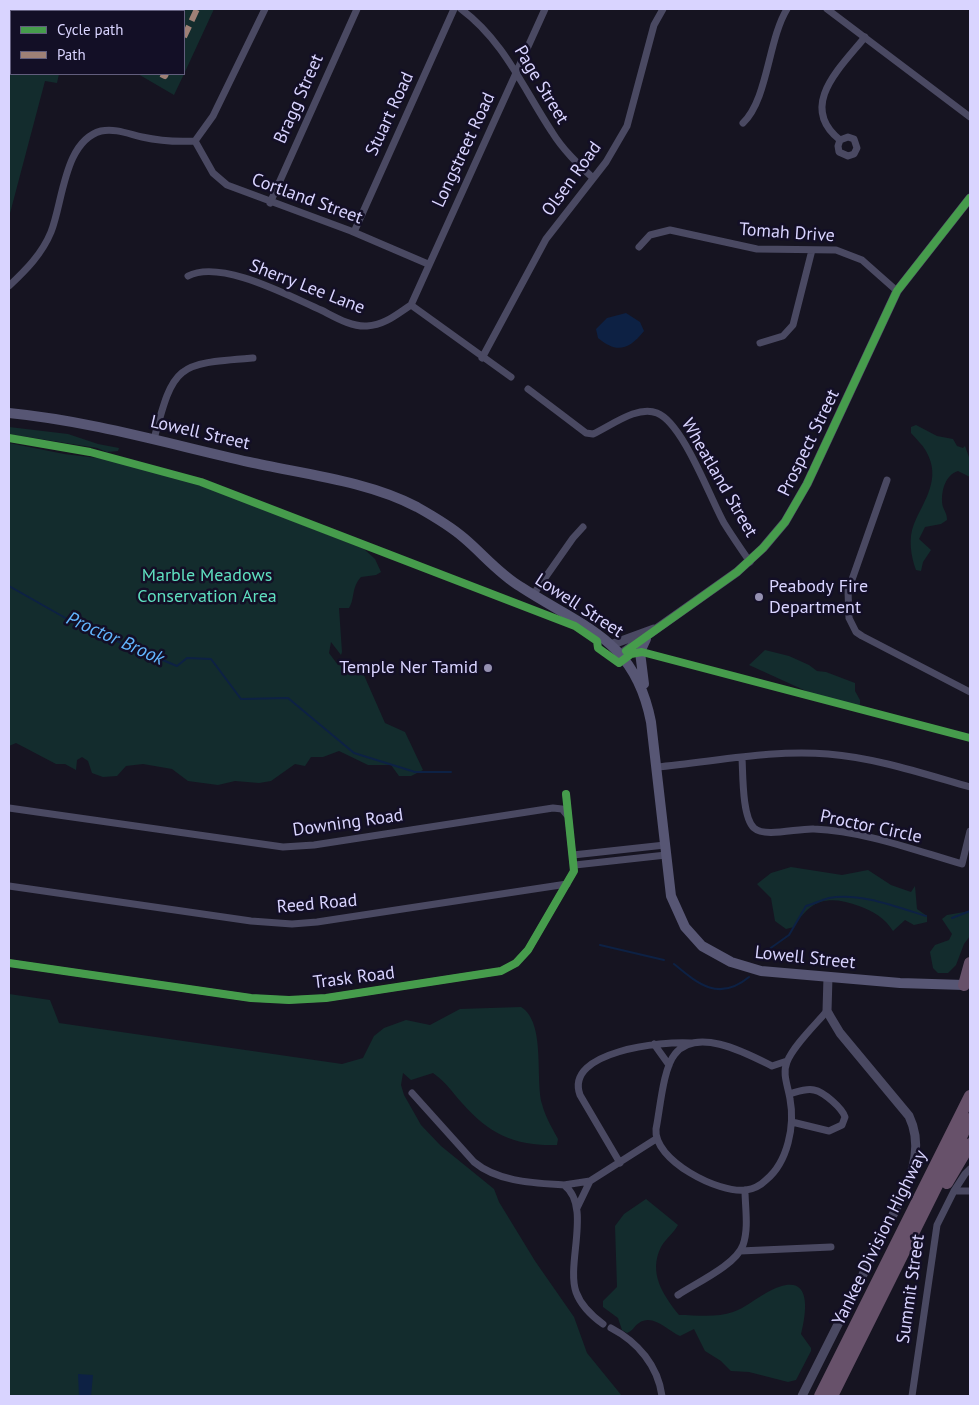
<!DOCTYPE html>
<html>
<head>
<meta charset="utf-8">
<style>
  body { margin:0 }
  #map { position:relative; width:979px; height:1405px; overflow:hidden; background:#161421; font-family:"PT Sans",sans-serif }
  canvas { display:block }
  .frame { position:absolute; inset:0; border:10px solid #d9d4ff; pointer-events:none }
  .legend { position:absolute; left:10px; top:10px; width:175px; height:65px; box-sizing:border-box; background:#130f26; border:1px solid #625e7d; margin:0; padding:6px 9px; list-style:none; font-size:15px; color:#d9d4ff }
  .legend li { display:flex; align-items:center; gap:10px; height:25px }
  .legend b { width:25px; border:1px solid #625e7d }
</style>
</head>
<body>
<div id="map">
<canvas width="979" height="1405"></canvas>
<div class="frame"></div>
<ul class="legend">
<li><b style="height:6px;background:#469c4c"></b>Cycle path</li>
<li><b style="height:6px;background:#9e8076"></b>Path</li>
</ul>
</div>
<script>
const context = document.querySelector('canvas').getContext('2d');
context.lineJoin = 'round';
function fill(path, color) {
  context.fillStyle = color;
  context.fill(path, 'evenodd');
}
function strokePath(path, color, width, dash) {
  context.strokeStyle = color;
  context.lineWidth = width;
  context.lineCap = dash ? 'butt' : 'round';
  context.setLineDash(dash || []);
  context.stroke(path);
}
function drawText(font, color, halo, rows, align = 'center') {
  context.font = font + ' "PT Sans",sans-serif';
  context.lineWidth = 5;
  context.setLineDash([]);
  context.textBaseline = 'middle';
  context.strokeStyle = halo;
  context.fillStyle = color;
  for (const [text, x, y, turn = 0] of rows) {
    context.save();
    context.translate(x, y);
    context.rotate((+turn || 0) * Math.PI / 180);
    context.textAlign = isNaN(turn) ? turn : align;
    if (halo) context.strokeText(text, 0, 0);
    context.fillText(text, 0, 0);
    context.restore();
  }
}
const green = new Path2D(`
  M9 9H214L184 74V11H11V74H59L57 83 45 81 9 217Z
  M138 74H184L174 95Z
  M916 425 937 436 953 439 957 446 963 448 965 446 970 460V477L958 471C944 475 940 495 943 507 945 512 947 514 947 520L941 524 925 527 919 539 931 550 923 562 921 571 916 570C911 557 908 538 914 524 924 500 942 479 926 451 922 444 916 439 911 433V427Z
  M9 427 68 434 98 444 119 448 118 451 107 452 97 448 9 434Z
  M9 443 64 454 106 459 180 478 232 497 364 549 375 559 381 572 376 575 361 577C351 588 355 599 349 608H339L342 652 341 655 331 642 329 653 338 665 357 669 363 673 385 723 405 732 423 770 411 776H399L391 765H368L339 751 323 757H311L305 766 295 764 271 781 259 783 235 781 218 785 188 781 172 769 143 764 126 766 117 776 103 777 92 773 88 761 82 757 77 760 76 770 65 764H56L16 743 9 746Z
  M765 650 789 656 809 665 817 671 826 672 855 683V691L860 700V705L855 707 817 696 749 665Z
  M791 867 842 875 868 870 891 885 911 892 915 886 917 909 927 916V922L914 925 905 920 893 931C885 918 873 911 859 906 828 895 811 899 794 927L786 929 775 921 771 898 757 884 771 873Z
  M970 911V936L964 944 956 965 948 973H938L933 968 930 952 935 945 949 940 952 934 942 919 947 915Z
  M9 994 50 1000 59 1023 342 1064 363 1058 374 1036 384 1028 406 1020 430 1025 460 1009 521 1007C546 1022 535 1079 542 1104 545 1116 552 1128 558 1139L557 1145C515 1146 490 1135 462 1103 452 1092 446 1082 433 1073L411 1080 403 1073 401 1085 404 1095 421 1125 441 1146 494 1189 499 1202 535 1261 574 1317 587 1353 622 1396H9Z
  M646 1199 678 1225C674 1233 666 1238 661 1247 648 1273 663 1295 679 1315 696 1315 717 1318 733 1312 745 1308 755 1299 766 1293 809 1269 809 1302 801 1334L811 1348V1351L796 1380 788 1382 749 1372 731 1371 721 1361 705 1351 694 1329 680 1336C668 1331 653 1313 639 1323 634 1326 633 1331 627 1333L622 1330 618 1318 603 1307V1301L617 1287 615 1226 624 1214Z`);
const water = new Path2D(`
  M626 313 640 322 644 331C628 351 616 353 598 338L596 329 607 318Z
  M78 1374 93 1375 91 1396H79Z`);
const stream = new Path2D(`
  M9 586 76 624 177 666 187 658 211 659 241 699 288 698 354 753 415 772H451
  M952 918 970 911
  M600 945 664 960
  M758 957 789 935 806 906C814 904 821 900 829 898 859 892 897 907 926 916
  M674 964C698 984 719 1002 749 977`);
const minor = new Path2D(`
  M461 9C504 41 523 88 552 132 563 150 578 164 593 178
  M827 9 970 117
  M743 123C768 99 768 40 787 9
  M840 140 848 137 854 139 857 148 854 154 848 156 839 152 838 146 840 140C797 106 841 67 865 37
  M195 141 213 173 227 185 351 231 428 264
  M270 203 357 9
  M354 232 454 9
  M639 247 650 235 670 230 757 249 836 250 862 260 897 291
  M188 276C221 259 289 296 321 310 335 317 351 327 367 326 385 325 397 314 411 305
  M9 286C26 270 42 254 51 232 63 202 64 141 101 131 115 128 129 134 142 137 160 141 177 142 195 141L213 116 265 9
  M411 305 545 9
  M411 305 511 377
  M760 343 783 336 793 325 812 250
  M482 358 546 239 606 162 627 126 654 25 663 9
  M528 389 586 433 593 434C611 426 637 405 657 413 683 423 710 498 724 523 732 536 741 549 750 562
  M154 439C174 364 176 364 253 358
  M887 480 848 591 849 618 856 632 862 636 970 692
  M533 595 573 538 583 527
  M742 758C743 774 742 817 754 828 765 838 798 828 814 829 864 831 914 850 962 864L970 831
  M656 767C713 762 772 749 828 754 877 758 924 774 970 787
  M9 808 283 847 314 845 553 808 562 809 567 815
  M573 855 665 845
  M575 865 666 855
  M9 886 251 921 292 924 317 922 567 884
  M9 963 251 998 289 1000 326 998 501 971 516 963 528 950 574 871 566 794
  M654 1044 669 1065
  M787 1061 772 1066C748 1054 697 1026 675 1054 663 1068 660 1110 656 1129 653 1160 719 1194 746 1190 753 1189 761 1185 766 1180 788 1162 795 1125 790 1099 788 1086 782 1074 787 1062 793 1046 816 1024 827 1011
  M412 1093 474 1162C498 1182 534 1183 564 1185 592 1206 566 1263 576 1292 581 1306 592 1316 603 1324
  M789 1094C797 1092 806 1088 814 1090 824 1092 842 1108 845 1117L842 1125 829 1131 792 1122
  M620 1163 580 1095C564 1051 663 1041 691 1043
  M564 1185 590 1181
  M954 1191H970
  M577 1208 590 1181 656 1139
  M740 1251 831 1247
  M678 1295C696 1283 736 1265 743 1245 749 1228 745 1207 745 1190
  M611 1328C638 1342 658 1366 662 1396
  M912 1396 937 1225 954 1191 965 1174 970 1169`);
const tertiary = new Path2D(`
  M613 644 654 629
  M621 654 737 572 763 548 785 522 807 484 897 291 970 198
  M802 1396 903 1195C914 1170 922 1143 909 1116L840 1033 831 1018 827 1011 828 977`);
const secondary = new Path2D(`
  M9 413C91 421 169 444 249 462 303 474 368 481 417 507 433 516 449 525 464 538 483 554 499 574 521 587 584 628 635 639 651 722L671 896 685 927 702 946 731 962 761 971 900 983 964 985
  M644 684 640 652 646 639`);
const motorway = new Path2D(`
  M964 985 970 963
  M947 1183 970 1144
  M820 1396 970 1096
  M832 1396 970 1119`);
const quiet = new Path2D(`
  M55 9 57 11
  M184 37 197 9
  M161 74 165 76 166 74`);
const cycleway = new Path2D(`
  M9 438 90 452 201 482 575 626 597 641 598 648 619 663 631 654 642 652 970 738
  M626 651 737 572 763 548 785 522 807 484 897 291 970 198
  M9 963 251 998 289 1000 326 998 501 971 516 963 528 950 574 871 566 794`);
const markers = [
  [759,597,5,"#9591b1"],
  [488,668,5,"#9591b1"]
];
const streetNames = [
  ["Page Street",541,85,59],
  ["Bragg Street",299,99,-66],
  ["Stuart Road",390,114,-65],
  ["Longstreet Road",464,150,-65],
  ["Olsen Road",572,179,-54],
  ["Cortland Street",307,199,20],
  ["Tomah Drive",787,233,4],
  ["Sherry Lee Lane",307,287,21],
  ["Lowell Street",200,433,13],
  ["Prospect Street",809,443,-64],
  ["Wheatland Street",719,478,60],
  ["Lowell Street",579,606,33],
  ["Downing Road",348,823,-8],
  ["Proctor Circle",871,827,12],
  ["Reed Road",317,904,-5],
  ["Lowell Street",805,958,6],
  ["Trask Road",354,978,-7],
  ["Yankee Division Highway",880,1238,-64],
  ["Summit Street",911,1289,-82]
];
const parkNames = [
  ["Marble Meadows",207,576],
  ["Conservation Area",207,597]
];
const poiNames = [
  ["Peabody Fire",769,587],
  ["Department",769,608],
  ["Temple Ner Tamid",478,668,"right"]
];
const waterNames = [
  ["Proctor Brook",115,639,24]
];
fill(green, '#132c2d');
fill(water, '#0d2144');
strokePath(stream, '#0d2144', 2);
strokePath(minor, '#4a4962', 7);
strokePath(tertiary, '#4a4962', 9);
strokePath(secondary, '#575674', 10);
strokePath(motorway, '#67516a', 12);
strokePath(quiet, '#9e8076', 6, [12, 6]);
strokePath(cycleway, '#469c4c', 8);
for (const [x, y, r, color] of markers) {
  const dot = new Path2D();
  dot.arc(x, y, r, 0, 2 * Math.PI);
  context.fillStyle = color;
  context.fill(dot);
  strokePath(dot, '#130f26', 2);
}
drawText('18px', '#d9d4ff', '#130f26', streetNames);
drawText('18px', '#5fe0c0', '#130f26', parkNames);
drawText('18px', '#d9d4ff', '#130f26', poiNames, 'left');
drawText('italic 19px', '#62b6ff', '#130f26', waterNames);
</script>
</body>
</html>
